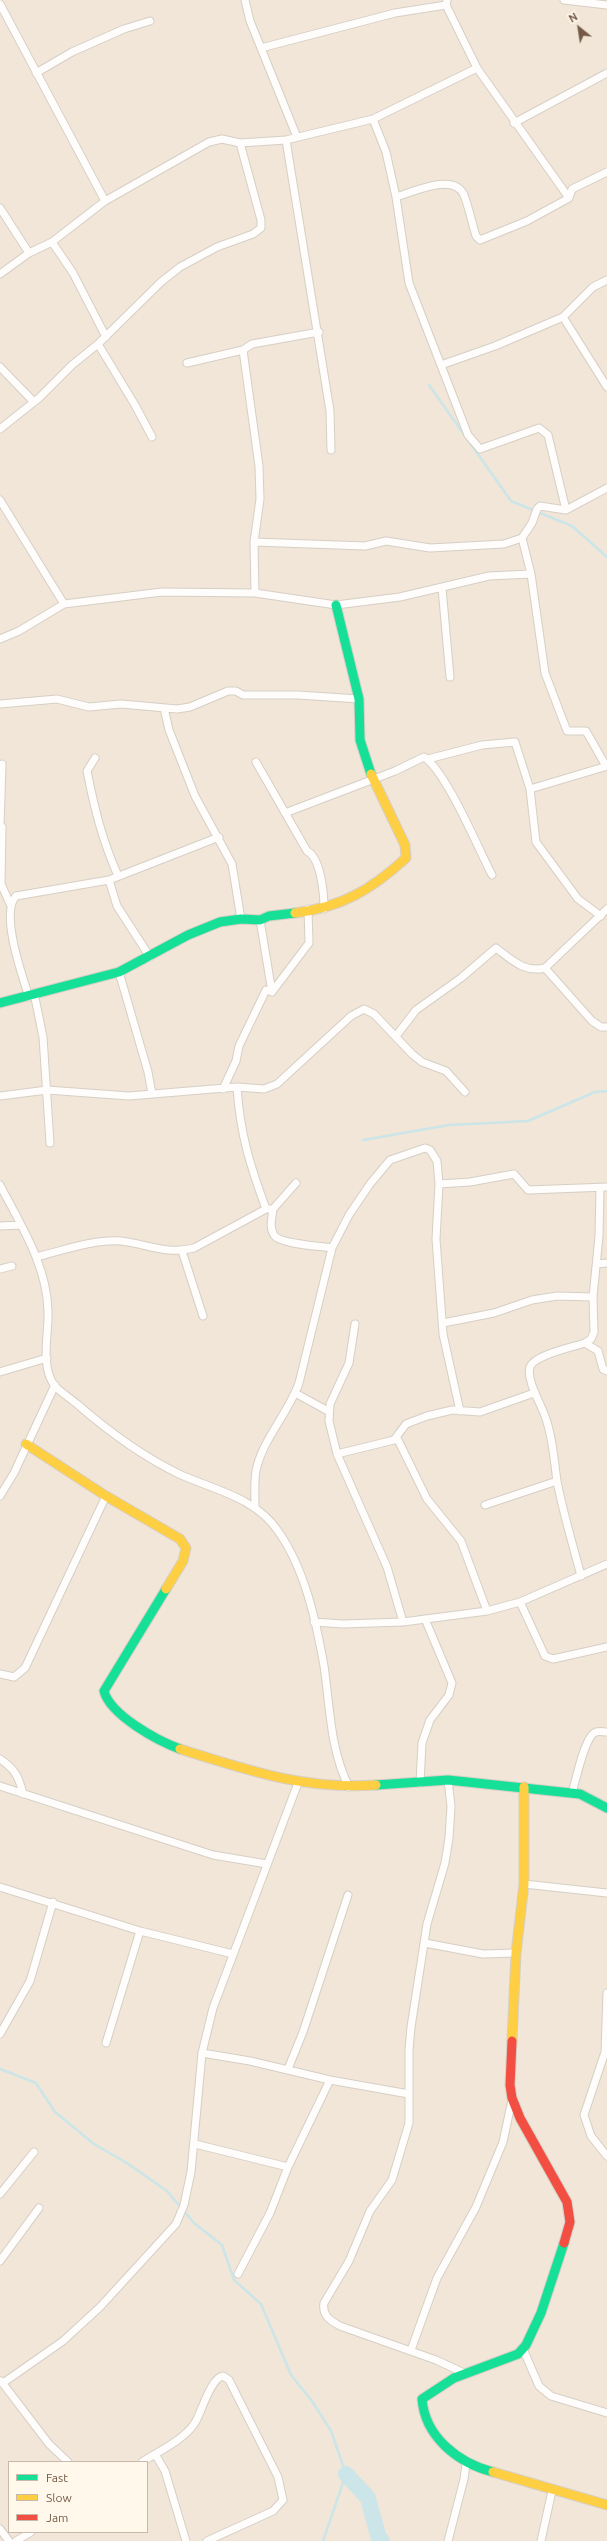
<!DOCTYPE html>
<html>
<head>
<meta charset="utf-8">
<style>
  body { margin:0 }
  #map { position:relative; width:607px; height:2541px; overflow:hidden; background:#f7f3ea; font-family:Ubuntu,sans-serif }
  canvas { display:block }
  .legend { position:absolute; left:8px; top:2461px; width:140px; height:72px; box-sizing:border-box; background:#fff8eb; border:1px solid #c8b9aa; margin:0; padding:5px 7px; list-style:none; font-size:12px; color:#765a49 }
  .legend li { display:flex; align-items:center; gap:8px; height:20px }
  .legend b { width:20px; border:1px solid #c8b9aa }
  .north { position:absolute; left:559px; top:8px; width:40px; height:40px; -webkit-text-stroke:3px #fff8eb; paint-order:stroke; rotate:330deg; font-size:11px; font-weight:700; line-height:16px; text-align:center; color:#765a49 }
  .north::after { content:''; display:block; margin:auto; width:14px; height:18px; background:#765a49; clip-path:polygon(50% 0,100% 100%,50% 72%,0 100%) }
</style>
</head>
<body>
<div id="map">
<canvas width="607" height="2541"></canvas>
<ul class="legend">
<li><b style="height:5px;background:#16e098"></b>Fast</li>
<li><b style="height:5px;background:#ffcf43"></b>Slow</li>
<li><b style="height:5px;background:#f24e42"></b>Jam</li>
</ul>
<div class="north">N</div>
</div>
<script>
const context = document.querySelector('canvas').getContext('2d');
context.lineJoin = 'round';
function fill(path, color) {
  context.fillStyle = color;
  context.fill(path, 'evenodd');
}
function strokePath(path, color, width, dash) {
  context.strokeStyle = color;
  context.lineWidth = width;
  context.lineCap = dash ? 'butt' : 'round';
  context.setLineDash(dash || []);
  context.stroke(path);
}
const residential = new Path2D(`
  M0 0H607V2541H0ZM9 2462H147V2532H9Z`);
const stream = new Path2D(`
  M429 385 511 501 572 526 607 557
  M363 1140 449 1125 528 1121 595 1092 607 1091
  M0 2069 36 2083 55 2112 94 2144 127 2163 167 2191 194 2223 222 2245 234 2280 261 2304 291 2375 312 2401 331 2431 346 2474 323 2541`);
const river = new Path2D(`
  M346 2474 368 2498 379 2539 382 2541`);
const street = new Path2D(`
  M245 0 250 21 297 137
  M447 0 446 5 477 68 569 198
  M564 0 607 5
  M0 4 105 201
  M261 48 395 13 446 5
  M36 73 72 52 124 29 150 21
  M373 119 386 152 396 197 409 283 468 435 480 449 539 428 548 435 566 510
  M514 123 607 73
  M286 140 330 411 331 450
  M396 197C413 192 454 172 464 195 469 208 472 223 476 236L480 240 527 221 569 198 572 189 607 172
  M0 208 29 253
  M52 242 73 273 106 337
  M0 274 29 253 52 242 105 201 209 142 222 139 240 143 286 140 373 119 477 68
  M563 317 607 387
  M98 344 135 405 152 437
  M243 350 259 466 260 499 254 542 255 593
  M187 363 243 350 252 344 319 332
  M441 365 495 346 563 317 593 287 607 280
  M0 367 34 402
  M0 429 39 398 72 365 98 344 161 282 180 267 217 247 253 234 261 228V220L240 143
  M0 500 64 604
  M522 538 531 574 545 673 567 731H586L606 766
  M254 542 365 546 386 541 430 548 504 544 522 538 532 523 537 509 540 506 566 510 607 488
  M442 588 450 677
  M0 639 19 631 64 604 162 592 255 593 336 605 400 597 489 576 531 574
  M0 704 57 699 89 707 121 704 177 709 190 707 228 691H236L243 695H298L359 699
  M164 708 169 730 195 796 232 864 241 919
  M95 758 87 771C95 811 102 839 118 876
  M428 759 482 745 515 742 530 789 536 842 578 899 601 916
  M256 762 307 851C321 858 324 894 324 909
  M530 789 607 766
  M285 813 395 771 424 757C446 771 478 848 492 875
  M0 827 2 764
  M2 827 1 884 10 904
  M109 880 117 906 150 957
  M545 968 592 1021 601 1027H607
  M119 972 148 1072 152 1094
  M272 992 309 943 308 909
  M34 993 43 1037 50 1143
  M29 997C22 975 0 913 16 896L109 880 219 837
  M396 1036 416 1010 461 978 496 948C512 960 524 973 545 968L607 909
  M237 1087C240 1134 250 1165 266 1209H273C272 1218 269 1227 274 1235 279 1244 320 1246 332 1248
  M223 1089 236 1061 239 1046 266 990 272 992 260 920
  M0 1096 47 1090 129 1096 237 1087 264 1089 277 1084 351 1016 364 1009 374 1014 412 1054 422 1062 446 1071 465 1092
  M439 1184 470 1182 514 1174 528 1190 607 1187
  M0 1185C20 1224 47 1265 48 1311 49 1333 40 1365 54 1385 60 1392 70 1398 77 1404 108 1431 142 1456 179 1474 214 1490 255 1497 278 1531 305 1569 316 1621 324 1666 330 1706 330 1750 349 1787
  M273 1209 296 1183
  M0 1226 21 1225
  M182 1251 203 1316
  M36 1257C62 1251 93 1239 121 1241 147 1244 167 1255 194 1248L266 1209
  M597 1264 607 1263
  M0 1269 12 1266
  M443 1323 494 1313 532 1300 557 1296 593 1297
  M355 1324 349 1363 330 1404 329 1421 337 1454 387 1567 403 1622
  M585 1343 598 1351 603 1369 607 1371
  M0 1372 47 1358
  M295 1393 328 1411
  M397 1438 427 1499 461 1541 487 1611
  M337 1454 394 1440 406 1424 427 1416 452 1410 480 1412 534 1393
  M0 1496 14 1473 55 1385
  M485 1505 557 1481
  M255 1508C255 1496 254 1483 256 1471 261 1442 289 1412 299 1383L332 1248 349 1215 370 1184 390 1160 425 1148 430 1150 437 1161 439 1184 436 1239 443 1334 460 1411
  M581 1576C573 1545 563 1513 557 1481 554 1460 553 1439 546 1419 542 1405 526 1381 530 1367 534 1355 573 1347 585 1343L591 1339 594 1332 593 1297 599 1236 600 1188
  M520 1602 545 1656 553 1659 607 1647
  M314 1622 343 1624 403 1622 487 1611 520 1602 607 1564
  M0 1674 14 1677 25 1668 106 1496
  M0 1759C15 1769 19 1777 23 1794
  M448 1780 451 1806 449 1838 445 1863 427 1924 411 2027 409 2050V2123L392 2180 370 2211 349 2261 324 2303C322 2315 329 2320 340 2326L436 2360 464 2373
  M420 1783 422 1743 430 1720 449 1695 452 1683 425 1619
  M0 1786 213 1855 267 1864
  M572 1793C576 1780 584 1740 594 1733 598 1730 603 1732 607 1732
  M524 1884 607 1893
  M0 1887 140 1931 233 1954
  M425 1943 483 1954 516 1953
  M607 1993 605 2052 584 2115 591 2136 607 2156
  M0 2034 30 1981 53 1902
  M106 2043 140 1931
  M202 2053 250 2061 330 2080 409 2094
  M288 2069 303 2032 348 1895
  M195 2144 288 2167
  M0 2194 34 2152
  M0 2261 39 2208
  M238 2274 270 2213 288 2167 330 2080
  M523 2349 539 2386 551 2396 607 2413
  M411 2350 437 2278 476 2207 503 2142 512 2100
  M1 2381 49 2444 68 2462
  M3 2383 63 2341 100 2307 176 2224 184 2205 191 2172 202 2053 213 2008 298 1783
  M155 2454 165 2471 186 2541
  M142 2462C159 2451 186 2439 196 2421 202 2410 211 2378 223 2376L229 2380 278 2477 283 2500 273 2511 207 2541
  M0 2529 9 2541
  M16 2541 31 2532
  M448 2541 464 2479 466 2464
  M541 2541 552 2491`);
const fast = new Path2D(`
  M336 605 359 699 360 740 371 774
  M0 1003 119 972 188 935 220 922 241 919 260 920 269 916 295 913
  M166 1589 104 1691C110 1715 158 1741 180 1749
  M376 1785 448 1780 580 1794 607 1808
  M493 2472C458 2463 425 2437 422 2399L454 2378 518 2354 526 2345 541 2313 564 2243`);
const slow = new Path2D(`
  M295 913C342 907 371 890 406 858L405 845 371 774
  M26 1444 106 1496 180 1539 186 1548 183 1561 166 1589
  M180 1749C248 1770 303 1790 376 1785
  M512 2041 516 1953 524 1884V1787
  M493 2472 607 2505`);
const jam = new Path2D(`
  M512 2041 510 2085 512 2098 520 2118 567 2202 570 2222 564 2243`);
fill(residential, '#f1e6d7');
strokePath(stream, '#cbe5e8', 2.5);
strokePath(river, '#cbe5e8', 16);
strokePath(street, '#d6cfc6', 9);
strokePath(fast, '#d6cfc6', 11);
strokePath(slow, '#d6cfc6', 11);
strokePath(jam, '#d6cfc6', 11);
strokePath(street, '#fefdfc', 7);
strokePath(fast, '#16e098', 9);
strokePath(slow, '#ffcf43', 9);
strokePath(jam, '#f24e42', 9);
</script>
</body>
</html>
